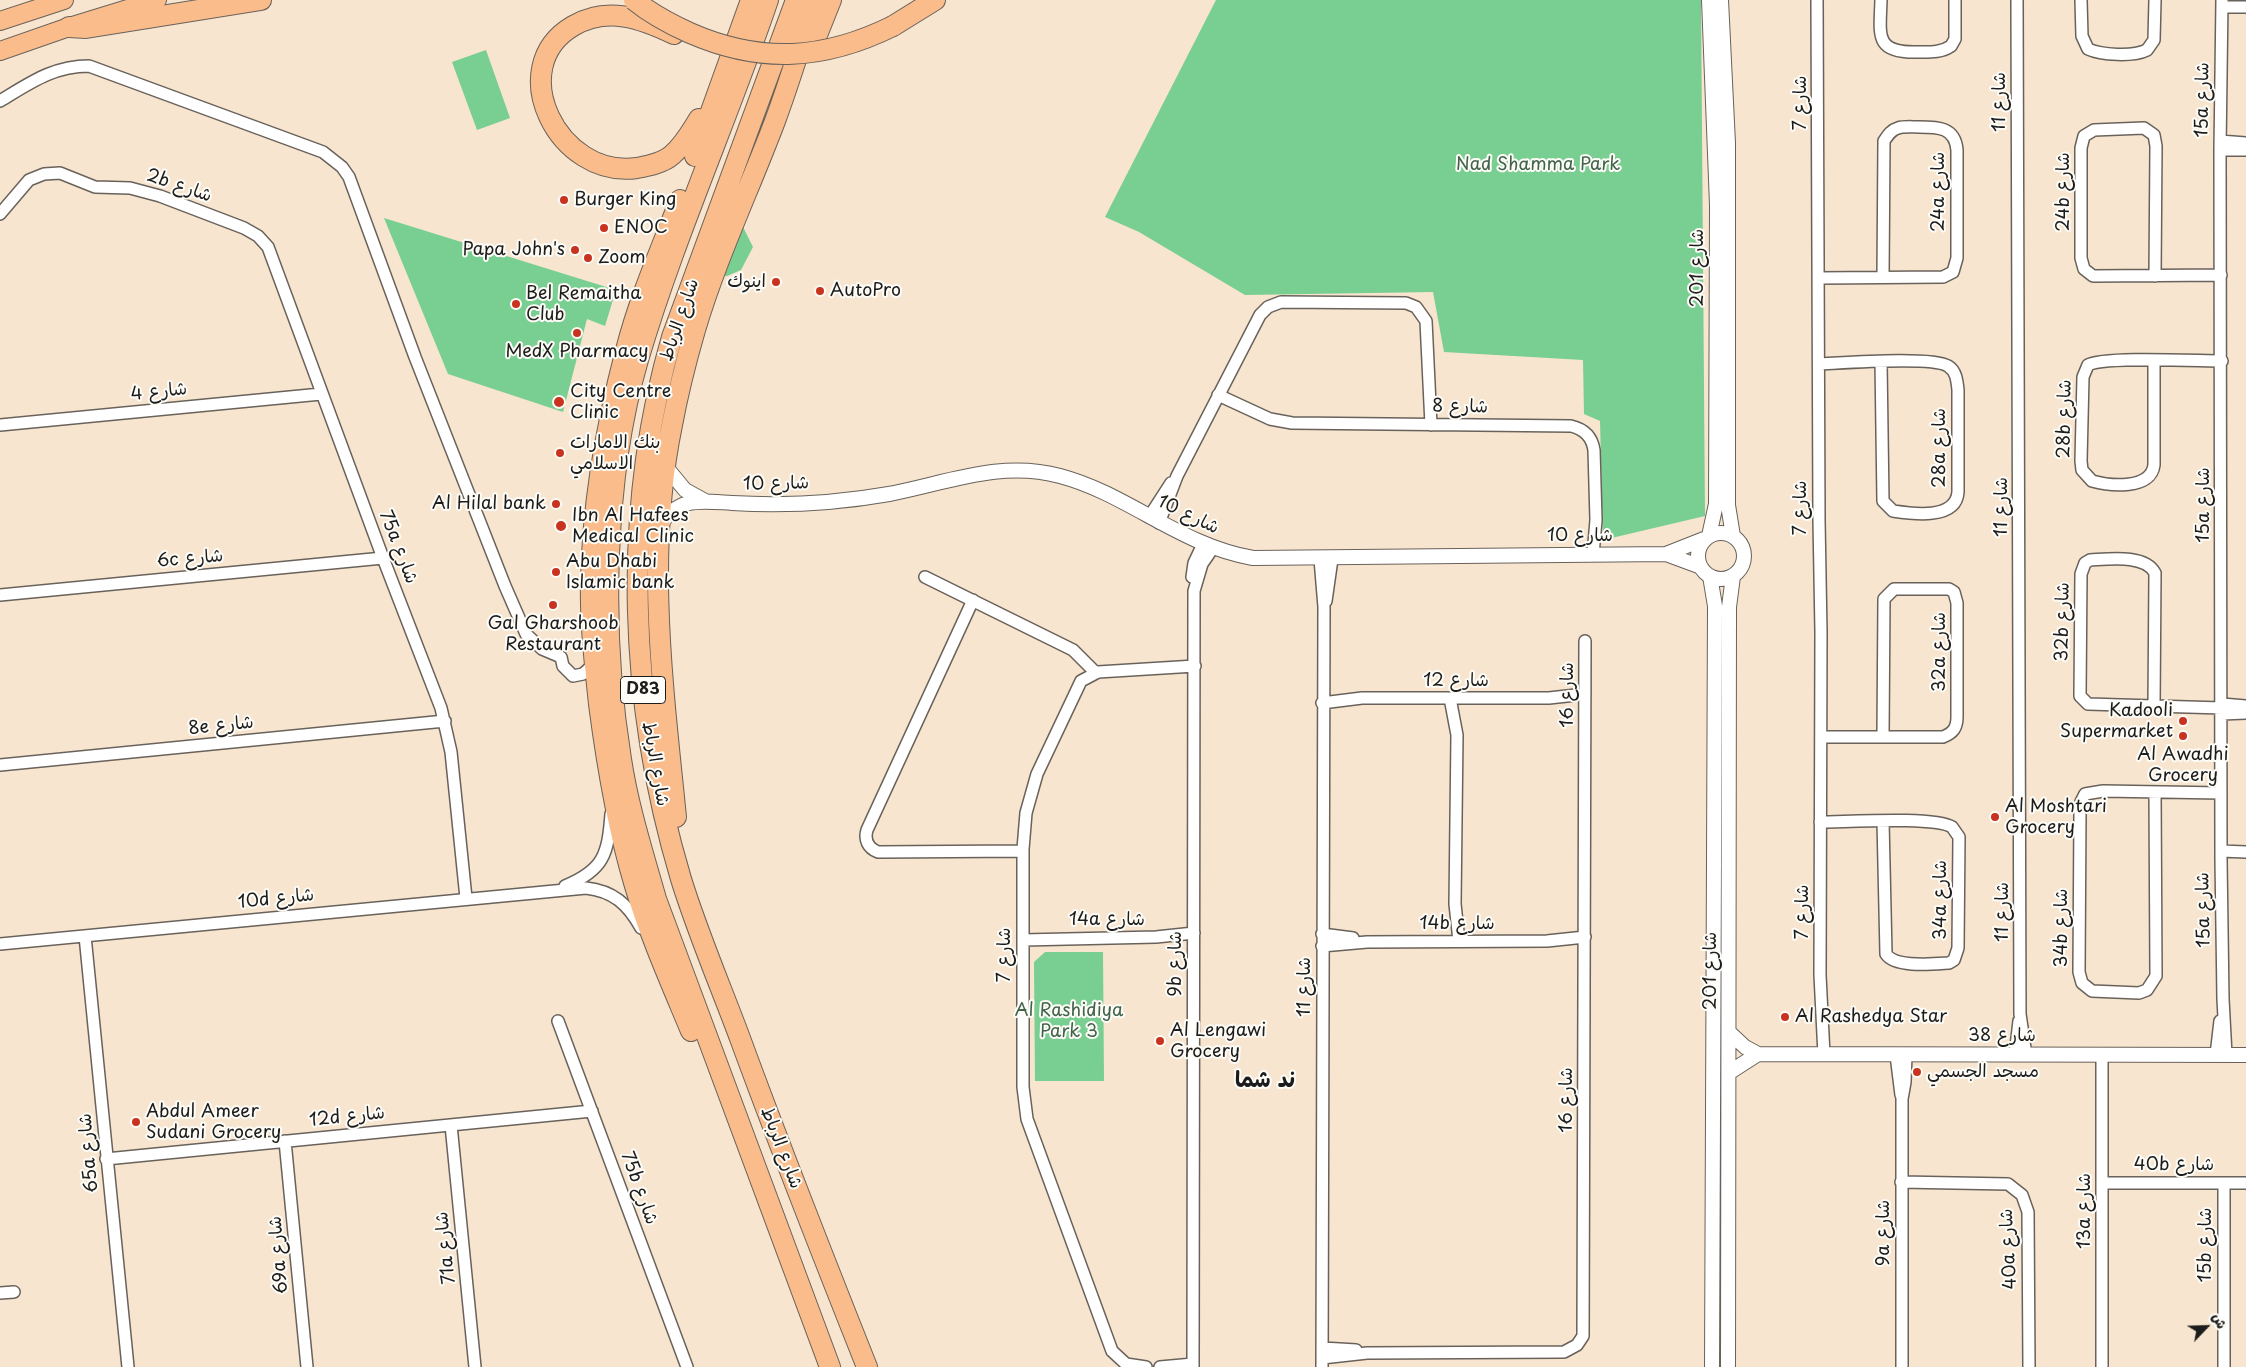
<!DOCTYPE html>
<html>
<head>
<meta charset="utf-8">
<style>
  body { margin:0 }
  #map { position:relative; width:2246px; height:1367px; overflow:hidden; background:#f7e5cf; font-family:"Playpen Sans","Playpen Sans Arabic",sans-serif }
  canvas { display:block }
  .north { position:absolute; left:2181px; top:1302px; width:50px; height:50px; -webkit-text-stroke:4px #fdfcf7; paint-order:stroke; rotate:66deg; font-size:14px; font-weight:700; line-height:20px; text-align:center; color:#1c1c1c }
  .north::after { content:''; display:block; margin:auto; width:18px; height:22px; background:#1c1c1c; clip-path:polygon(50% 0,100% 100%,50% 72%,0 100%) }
</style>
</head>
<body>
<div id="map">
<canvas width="2246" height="1367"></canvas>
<div class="north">ش</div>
</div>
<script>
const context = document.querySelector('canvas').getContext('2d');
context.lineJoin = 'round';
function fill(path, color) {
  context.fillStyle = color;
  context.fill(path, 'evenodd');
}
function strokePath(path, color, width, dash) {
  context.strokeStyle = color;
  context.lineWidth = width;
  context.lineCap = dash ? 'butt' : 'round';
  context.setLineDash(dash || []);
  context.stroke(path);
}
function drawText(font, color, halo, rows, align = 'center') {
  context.font = font + ' "Playpen Sans","Playpen Sans Arabic",sans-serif';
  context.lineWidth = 4;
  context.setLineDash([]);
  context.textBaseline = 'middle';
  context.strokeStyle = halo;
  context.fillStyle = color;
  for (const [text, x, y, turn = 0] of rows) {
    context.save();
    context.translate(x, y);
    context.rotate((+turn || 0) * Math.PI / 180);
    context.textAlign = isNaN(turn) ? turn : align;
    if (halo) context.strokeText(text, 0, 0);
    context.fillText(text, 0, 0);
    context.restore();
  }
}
const green = new Path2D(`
  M1216 0H1701L1705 516 1603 540 1600 421 1584 414 1583 360 1444 352 1433 292 1245 295 1139 232 1105 217Z
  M486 50 510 118 477 130 452 62Z
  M384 218 616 290 605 326 587 319 563 412 448 374Z
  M743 227 753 247 741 270 727 276H724Z
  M1045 952H1103L1104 1081H1035L1034 962Z`);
const minor = new Path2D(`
  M1817 0 1819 520 1821 632 1820 975 1824 1055
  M1881 0C1880 35 1874 53 1917 52 1929 52 1941 53 1951 46L1955 39V0
  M2017 0 2020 1014 2026 1055
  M2081 0 2082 36 2088 49C2101 55 2133 57 2147 50L2154 40 2155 0
  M2222 0 2220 150 2221 859 2223 999 2226 1055
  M2222 7H2246
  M0 101C30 83 53 66 89 66L323 152 342 167 349 177 415 357 505 586 526 634 542 649 561 657 563 666 573 676 583 674 594 664
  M2220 141 2246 143
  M2220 150H2246
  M0 214 29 180 44 174 60 173 95 187 130 188 160 196 244 228 258 236 268 247 383 558 441 708 451 752 466 898
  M2155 276 2156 146 2154 135 2144 128 2094 130 2084 136 2081 148V258L2084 269 2093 276 2221 275
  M1820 278 1943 277 1953 272 1957 258V150C1955 127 1938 127 1919 127 1912 127 1904 126 1898 128 1891 130 1888 135 1884 141L1883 277
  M2154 361V465C2151 490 2110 486 2092 481L2082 470 2081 461 2083 377 2088 365C2103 356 2198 361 2222 361
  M1819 364C1842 363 1932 356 1948 366 1956 371 1957 380 1958 390V492C1956 520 1913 514 1893 511L1883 501 1881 362
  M1218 395 1270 419 1292 423 1571 426C1584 429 1592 437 1594 450L1596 520 1593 555
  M0 425 321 394
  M1149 517 1171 483
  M1159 523 1177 476 1260 315 1268 307 1281 302 1406 303 1416 307 1426 321 1431 425
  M1320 559 1324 607 1322 1367
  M925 577 1073 650 1096 673
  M1192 577 1194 563 1203 544
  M0 595 383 558
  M973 600 867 830C864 840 868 848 878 852L1023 851
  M1326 601 1332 559
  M1450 698 1457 735 1455 904 1459 941
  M1322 703 1362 698H1549L1585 694
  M2222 704 2246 706
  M2154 706 2088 704 2080 696 2081 574 2085 563 2090 560C2109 559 2145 554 2155 573L2154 706 2222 708
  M2222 714 2246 713
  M1821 737H1943C1953 733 1957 728 1957 717V603L1954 592 1949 589H1894L1884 599 1883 735
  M0 765 445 721
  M2155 792 2156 976 2147 990 2139 993 2092 991 2082 983 2079 972 2080 811 2081 802 2085 794 2103 791 2221 793
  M1820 822C1846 822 1934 816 1952 827L1959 837 1958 948 1954 960 1949 963C1933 964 1895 968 1886 954L1883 821
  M2221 851 2246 852
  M565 886C604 870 608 854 611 814
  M1322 934 1353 938
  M85 936 128 1367
  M1023 940 1156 937 1194 933
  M0 944 586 888C613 891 628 904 641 928
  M1322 946 1367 942 1547 941 1585 937
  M558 1021 687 1367
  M1896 1055 1901 1095
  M2015 1055 2019 1021
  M2102 1055V1367
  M2216 1055 2220 1021
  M451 1125 475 1367
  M285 1141 307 1367
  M106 1159 592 1111
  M1901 1182 2008 1184 2022 1195 2028 1212 2029 1367
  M2102 1183H2246
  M2224 1183V1367
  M0 1293 14 1292
  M1323 1348 1356 1350
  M1322 1358 1367 1353 1564 1352 1577 1345 1583 1336 1585 641
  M1146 1367 1126 1364 1112 1351 1027 1119 1023 1087V849L1026 813 1037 774 1081 681 1098 672 1195 666
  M1160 1367 1193 1364
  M1193 1367 1194 591 1202 564 1213 548
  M1902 1367V1099L1905 1082 1906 1055`);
const tertiary = new Path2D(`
  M1721 0 1728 143V505L1733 536
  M666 467 685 490 705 501
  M659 527C678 496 700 501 732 503 784 506 838 503 889 494 947 483 1000 460 1060 476 1128 494 1179 545 1253 558L1666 554 1701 567
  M1698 556a23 23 0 1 1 46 0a23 23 0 1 1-46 0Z
  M1709 536 1716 504 1717 205 1709 0
  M1666 554 1704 539
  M1710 576 1715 606 1712 1367
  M1730 1033 1745 1047 1758 1054
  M1730 1072 1758 1054 2246 1055
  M1728 1367 1729 607 1733 576`);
const primary = new Path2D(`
  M0 21 64 0
  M0 51 69 27 157 0`);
const motorway = new Path2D(`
  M768 0C727 121 674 238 638 360 603 480 601 636 621 759 628 806 643 853 656 899L830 1367
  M796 0 672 337C621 512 629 705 681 879 698 934 721 987 741 1041 781 1150 824 1259 867 1367
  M893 26 935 0
  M69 27 86 28 261 0
  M674 34C641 18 607 6 573 26 503 67 558 179 637 168 648 166 663 163 672 155 684 145 691 132 699 119
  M817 35 831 0
  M695 156 751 0
  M680 200C661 249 639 299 626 350 606 426 592 505 591 584 590 624 595 665 599 704 607 766 617 826 635 886 650 936 671 983 691 1031
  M676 817C663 687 645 555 672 425 678 393 686 361 695 330 716 259 749 190 775 121 790 81 802 40 815 0`);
const motorwayBridge = new Path2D(`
  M634 0C651 14 670 24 690 33 761 64 824 60 893 26`);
const markers = [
  [564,200,5,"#c8321e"],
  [604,228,5,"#c8321e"],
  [575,250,5,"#c8321e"],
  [588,258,5,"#c8321e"],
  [776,282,5,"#c8321e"],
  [820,291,5,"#c8321e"],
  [516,304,5,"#c8321e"],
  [577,333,5,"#c8321e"],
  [559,402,6,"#c8321e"],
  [560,453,5,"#c8321e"],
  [556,504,5,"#c8321e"],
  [561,526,6,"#c8321e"],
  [556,572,5,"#c8321e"],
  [553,605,5,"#c8321e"],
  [2183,721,5,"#c8321e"],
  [2183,736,5,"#c8321e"],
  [1995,817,5,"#c8321e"],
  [1785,1017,5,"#c8321e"],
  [1160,1041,5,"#c8321e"],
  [1917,1072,5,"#c8321e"],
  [136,1122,5,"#c8321e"]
];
const shields = [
  [643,690,45]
];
const shieldNames = [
  ["D83",643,690]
];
const streetNames = [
  ["15a شارع",2203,100,-89],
  ["شارع 11",2000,102,-90],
  ["شارع 7",1801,103,-90],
  ["2b شارع",179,186,19],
  ["24a شارع",1939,192,-90],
  ["24b شارع",2064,192,-90],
  ["شارع 201",1698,268,-90],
  ["شارع الرباط",680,320,-71],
  ["شارع 4",159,392,-6],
  ["شارع 8",1460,407,1],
  ["28b شارع",2065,419,-89],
  ["28a شارع",1940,448,-90],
  ["شارع 10",776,484,-1],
  ["15a شارع",2204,505,-90],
  ["شارع 11",2002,507,-90],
  ["شارع 7",1801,508,-90],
  ["شارع 10",1188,515,26],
  ["شارع 10",1580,536],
  ["75a شارع",398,547,69],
  ["6c شارع",190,559,-5],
  ["32b شارع",2063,622,-89],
  ["32a شارع",1940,652,-90],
  ["شارع 12",1456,681],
  ["شارع 16",1568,695,-90],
  ["8e شارع",221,726,-6],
  ["شارع الرباط",655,764,80],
  ["10d شارع",276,899,-6],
  ["34a شارع",1941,900,-90],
  ["15a شارع",2204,910,-91],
  ["شارع 7",1803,912,-90],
  ["شارع 11",2003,912,-90],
  ["14a شارع",1107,920],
  ["14b شارع",1457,924],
  ["34b شارع",2062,928,-90],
  ["شارع 7",1005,955,-90],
  ["9b شارع",1176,964,-90],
  ["شارع 201",1711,971,-90],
  ["شارع 11",1305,987,-90],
  ["شارع 38",2002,1036],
  ["شارع 16",1567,1100,-90],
  ["12d شارع",347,1117,-6],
  ["شارع الرباط",781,1148,69],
  ["65a شارع",89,1153,-95],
  ["40b شارع",2174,1165],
  ["75b شارع",639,1188,70],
  ["13a شارع",2085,1211,-90],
  ["9a شارع",1884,1233,-90],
  ["15b شارع",2206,1245,-90],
  ["71a شارع",446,1248,-96],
  ["40a شارع",2009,1249,-93],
  ["69a شارع",279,1255,-95]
];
const parkNames = [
  ["Nad Shamma Park",1538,165],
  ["Al Rashidiya",1069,1011],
  ["Park 3",1069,1032]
];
const poiNames = [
  ["Burger King",574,200],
  ["ENOC",614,228],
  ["Papa John's",565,250,"right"],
  ["Zoom",598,258],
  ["اينوك",766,282,"right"],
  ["AutoPro",830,291],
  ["Bel Remaitha",526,294],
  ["Club",526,315],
  ["MedX Pharmacy",577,352,"center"],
  ["City Centre",570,392],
  ["Clinic",570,413],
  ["بنك الامارات",570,443],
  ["الاسلامي",570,464],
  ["Al Hilal bank",546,504,"right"],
  ["Ibn Al Hafees",572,516],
  ["Medical Clinic",572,537],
  ["Abu Dhabi",566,562],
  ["Islamic bank",566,583],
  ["Gal Gharshoob",553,624,"center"],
  ["Restaurant",553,645,"center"],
  ["Kadooli",2173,711,"right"],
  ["Supermarket",2173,732,"right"],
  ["Al Awadhi",2183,755,"center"],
  ["Grocery",2183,776,"center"],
  ["Al Moshtari",2005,807],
  ["Grocery",2005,828],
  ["Al Rashedya Star",1795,1017],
  ["Al Lengawi",1170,1031],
  ["Grocery",1170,1052],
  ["مسجد الجسمي",1927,1072],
  ["Abdul Ameer",146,1112],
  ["Sudani Grocery",146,1133]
];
const districtNames = [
  ["ند شما",1265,1081]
];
fill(green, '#79ce92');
strokePath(minor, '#69625b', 14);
strokePath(tertiary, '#69625b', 16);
strokePath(primary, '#69625b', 20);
strokePath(motorway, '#69625b', 22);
strokePath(minor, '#fff', 11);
strokePath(tertiary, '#fff', 14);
strokePath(primary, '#fabc8b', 18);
strokePath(motorway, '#fabc8b', 20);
strokePath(motorwayBridge, '#69625b', 22, []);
strokePath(motorwayBridge, '#fabc8b', 20);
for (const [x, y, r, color] of markers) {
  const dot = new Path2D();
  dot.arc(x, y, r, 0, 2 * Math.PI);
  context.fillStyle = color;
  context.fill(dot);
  strokePath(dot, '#fdfcf7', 2);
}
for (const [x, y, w] of shields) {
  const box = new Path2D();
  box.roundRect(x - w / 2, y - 13.5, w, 27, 4);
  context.fillStyle = '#fdfcf7';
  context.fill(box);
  strokePath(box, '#1c1c1c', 1);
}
drawText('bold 16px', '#1c1c1c', null, shieldNames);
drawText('18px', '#1c1c1c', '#fdfcf7', streetNames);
drawText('18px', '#41634b', '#fdfcf7', parkNames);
drawText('18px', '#1c1c1c', '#fdfcf7', poiNames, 'left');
drawText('bold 22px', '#1c1c1c', '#fdfcf7', districtNames);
</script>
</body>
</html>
